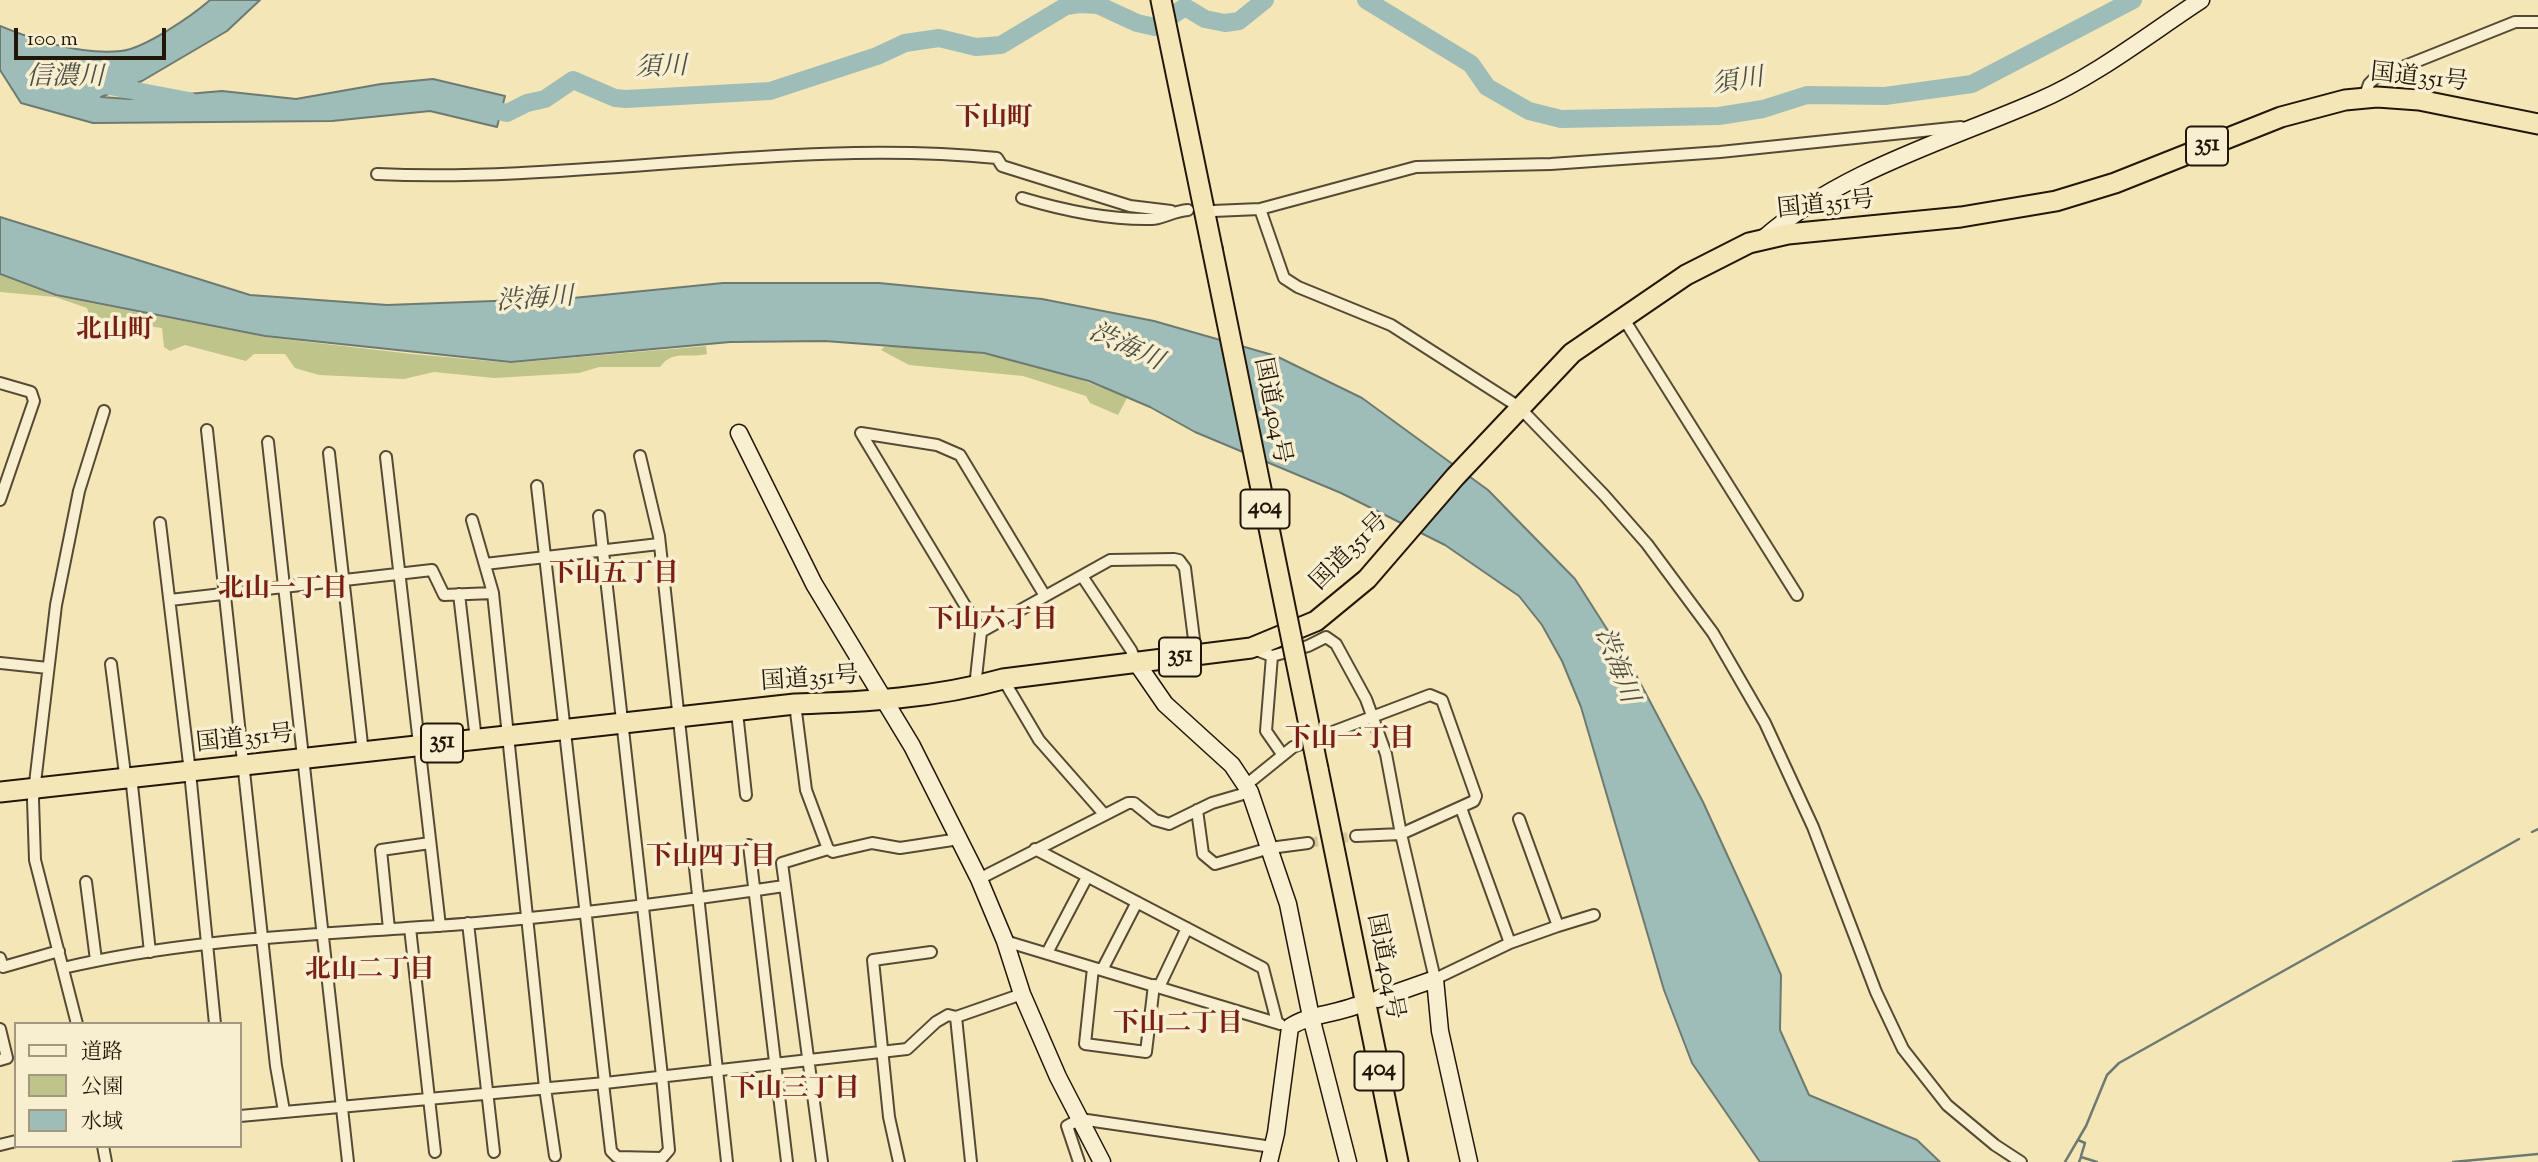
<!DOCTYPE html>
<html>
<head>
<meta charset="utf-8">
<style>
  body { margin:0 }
  #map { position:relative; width:2538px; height:1162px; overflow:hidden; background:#f4e6b6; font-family:"Sorts Mill Goudy","Noto Serif JP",serif }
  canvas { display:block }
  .legend { position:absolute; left:14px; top:1022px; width:228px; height:126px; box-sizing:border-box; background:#f8efd0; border:2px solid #a29880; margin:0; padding:9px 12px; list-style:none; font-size:21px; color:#221609 }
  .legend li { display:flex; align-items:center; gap:14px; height:35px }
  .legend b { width:35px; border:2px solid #a29880 }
  .scale { position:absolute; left:14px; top:28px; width:152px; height:32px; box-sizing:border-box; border:4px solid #221609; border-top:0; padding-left:9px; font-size:21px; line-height:24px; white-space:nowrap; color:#221609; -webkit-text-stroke:5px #f8efd0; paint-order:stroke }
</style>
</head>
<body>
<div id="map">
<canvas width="2538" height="1162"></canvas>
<ul class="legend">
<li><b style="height:9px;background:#f8efd0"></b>道路</li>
<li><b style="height:19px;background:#bfc48b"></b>公園</li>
<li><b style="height:19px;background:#9fbdb8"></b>水域</li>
</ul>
<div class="scale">100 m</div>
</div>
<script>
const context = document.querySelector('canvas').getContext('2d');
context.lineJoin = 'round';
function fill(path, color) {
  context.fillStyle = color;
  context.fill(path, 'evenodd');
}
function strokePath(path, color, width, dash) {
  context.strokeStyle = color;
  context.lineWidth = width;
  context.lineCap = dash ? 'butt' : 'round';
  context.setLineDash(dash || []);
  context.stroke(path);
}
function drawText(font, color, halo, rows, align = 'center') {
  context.font = font + ' "Sorts Mill Goudy","Noto Serif JP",serif';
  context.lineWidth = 7;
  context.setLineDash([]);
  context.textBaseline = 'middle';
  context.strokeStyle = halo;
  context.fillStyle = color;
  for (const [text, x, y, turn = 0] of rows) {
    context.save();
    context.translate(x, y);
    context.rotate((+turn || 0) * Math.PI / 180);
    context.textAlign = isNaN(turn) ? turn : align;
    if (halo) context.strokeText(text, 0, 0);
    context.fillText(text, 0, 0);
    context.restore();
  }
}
const green = new Path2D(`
  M0 275 55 296 265 337 412 354 511 363 706 346 707 354C688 359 673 349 660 367H599L579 373 494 378 434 372 404 379 319 375 295 368 285 354H254L246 361 185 345 170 351 164 347 162 328 90 318 87 308 55 297 0 292Z
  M884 347C966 344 1052 365 1127 398L1118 415 1090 403 1086 396 1023 376 909 365 881 350Z`);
const water = new Path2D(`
  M210 0H260L227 31 142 81 101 97 130 99 222 91 296 99 381 84 433 79 505 96 497 127 430 111 332 121 93 123 21 103 0 70V26C36 41 82 55 121 51 144 49 193 15 210 0Z
  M0 217 250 295 387 305 573 298 723 283H879L1042 299 1154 321 1276 356 1362 398 1488 490 1575 579 1635 673 1703 802 1757 920 1781 975 1780 1030 1809 1095 1917 1140 1940 1162H1760L1692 1063 1664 990 1581 707 1562 661 1542 625 1519 596 1445 545 1341 493 1195 432 1150 407 1089 381 984 353 825 341 730 342 511 362 265 336 56 295 0 274Z`);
const stream = new Path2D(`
  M2532 832 2538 829
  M2078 1140 2085 1143 2081 1156
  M2065 1162 2086 1126 2107 1075 2119 1063 2519 839
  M2079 1162 2081 1157 2097 1162
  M2453 1162 2538 1154`);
const river = new Path2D(`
  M1366 0 1471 64 1487 87 1529 111 1561 119 1719 116 1763 109 1807 95 1885 96 1972 84 2133 0
  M99 84 189 101
  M479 107 507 113 527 103 545 99 573 80 615 98 626 99 770 91 877 56 905 43 939 38 976 47 1001 45 1066 6 1080 4 1098 5 1137 23 1155 27 1185 7 1205 19 1225 23 1239 21 1265 0`);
const streetTunnel = new Path2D(`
  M1308 843 1356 836`);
const street = new Path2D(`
  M2364 98 2369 84 2375 78 2515 22H2538
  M377 174C584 183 790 138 997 158L1002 166 1130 206 1171 211
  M1022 198C1062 210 1110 220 1152 219 1162 219 1173 211 1188 210
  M1260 209 1284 278 1298 287 1391 325 1519 407 1604 495 1647 544 1713 633 1765 723 1813 827 1876 992 1903 1049 1947 1105 1995 1145 2021 1162
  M1213 211 1260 209 1416 167 1551 164 1720 152 1961 127
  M1622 316 1797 595
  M0 383 31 392 34 401 0 500
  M207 430 276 1066 284 1111
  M268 442 348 1162
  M329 453 363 753
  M640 456 659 536 727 1162
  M386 457 440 926
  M537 486 605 1083
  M599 516 662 1076 669 1150 662 1158 617 1157 611 1151 603 1083
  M472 520 493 593 545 1088 555 1156
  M160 523 190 772 215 1024
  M485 564 659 544
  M1082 576 1131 650 1136 662
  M459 594 476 740
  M170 600 432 570 444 595 493 593
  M981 632 1110 560 1174 559 1179 560 1185 568 1196 655
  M1251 648 1272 656 1308 646 1326 637 1336 644 1366 699 1386 754 1401 834 1435 979 1510 943 1558 926 1519 819
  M1272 656 1266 731 1282 754
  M0 663 48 668
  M111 664 125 774 132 785 150 952
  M1003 679 1039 740 1104 814
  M975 687 981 632 861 433 937 445 960 455 1045 596
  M795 704 806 790 828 849
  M737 712 746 795
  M1246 785 1293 747 1430 695 1442 700 1476 796 1474 801 1401 834 1356 836
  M1461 808 1510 943
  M1197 810 1203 854 1215 864 1270 848 1308 843
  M749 845 787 1162
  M1035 849 1263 968 1277 1022
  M979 879 1128 803H1134L1155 820 1169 824 1212 803 1250 792
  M86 882 96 960
  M468 923 494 1152
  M1558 926 1594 915
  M410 928 435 1152
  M389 929 381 850 430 843
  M1005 941 1280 1024
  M1047 953 1087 877
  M0 958 3 967 59 951
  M63 968C185 939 312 935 436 926 552 918 669 903 784 886
  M1093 968 1085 1044 1146 1052 1154 985
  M1102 970 1137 902
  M1159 987 1187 928
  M956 1017 971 1162
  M77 1024 35 860 33 800 56 605 79 491 104 411
  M0 1029 7 1058 0 1060
  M240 1116 605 1083 907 1049 936 1022 948 1015 956 1017 1022 994
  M0 1145 16 1141
  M103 1146 106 1162
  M822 1162 782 863 828 849 833 852 872 843 900 848 959 839
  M899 1162 889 1117 873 960 931 952
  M1079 1162 1067 1126 1080 1119 1272 1147`);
const secondary = new Path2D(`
  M1764 238C1841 171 1946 141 2038 101 2096 76 2149 34 2201 0
  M739 433 814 584 912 746 979 879 1005 941 1022 994 1058 1077 1102 1162
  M1136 662 1165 704 1232 765 1250 792 1288 904 1311 1017 1348 1162
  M1378 999 1435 979 1440 1031 1469 1162
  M1269 1162 1276 1133 1290 1027C1307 1015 1334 1014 1355 1006`);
const highway = new Path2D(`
  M1161 0 1212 248
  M1318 769 1398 1162
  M0 792 795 704C865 702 935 698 1003 679L1251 648 1316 621 1367 579 1455 477 1572 353 1686 275 1749 243 1788 234 1961 217 2056 201 2115 183 2281 117 2345 100 2377 97 2419 100 2538 124`);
const highwayBridge = new Path2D(`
  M1212 248 1318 769`);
const shields = [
  [2207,146,42],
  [1265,509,49],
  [1180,657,42],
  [442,743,42],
  [1379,1071,49]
];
const shieldNames = [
  ["351",2207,146],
  ["404",1265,509],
  ["351",1180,657],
  ["351",442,743],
  ["404",1379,1071]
];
const streetNames = [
  ["国道351号",2419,80,6],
  ["国道351号",1826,207,-6],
  ["国道404号",1270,411,79],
  ["国道351号",1351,553,-45],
  ["国道351号",810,681,-4],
  ["国道351号",245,741,-6],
  ["国道404号",1383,967,79]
];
const waterNames = [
  ["須川",661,70,-2],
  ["信濃川",65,80],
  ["須川",1738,84,-9],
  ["渋海川",535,302,-4],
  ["渋海川",1125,349,25],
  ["渋海川",1614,666,69]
];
const neighbourhoodNames = [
  ["下山町",994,121],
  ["北山町",115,333],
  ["下山五丁目",614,577],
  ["北山一丁目",283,592],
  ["下山六丁目",993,623],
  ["下山一丁目",1350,742],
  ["下山四丁目",711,860],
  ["北山二丁目",370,973],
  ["下山二丁目",1178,1027],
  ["下山三丁目",795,1092]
];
fill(green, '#bfc48b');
fill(water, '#9fbdb8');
strokePath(water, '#6d7a72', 2);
strokePath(stream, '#6d7a72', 2.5);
strokePath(river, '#9fbdb8', 18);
strokePath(streetTunnel, '#d4c79c', 10, [10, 5]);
strokePath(street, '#564a34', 14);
strokePath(secondary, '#221609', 19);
strokePath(highway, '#221609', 23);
strokePath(street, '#f8efd0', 10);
strokePath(secondary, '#f8efd0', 16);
strokePath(highway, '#f4e6b6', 19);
strokePath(highwayBridge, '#221609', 23, []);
strokePath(highwayBridge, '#f4e6b6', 19);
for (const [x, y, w] of shields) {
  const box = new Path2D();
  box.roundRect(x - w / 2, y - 19.5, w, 39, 5);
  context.fillStyle = '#f8efd0';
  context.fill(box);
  strokePath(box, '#221609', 2);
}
drawText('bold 23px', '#221609', null, shieldNames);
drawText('24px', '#221609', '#f8efd0', streetNames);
drawText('italic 26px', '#4e5046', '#f8efd0', waterNames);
drawText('bold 26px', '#7a1f14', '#f8efd0', neighbourhoodNames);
</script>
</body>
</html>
